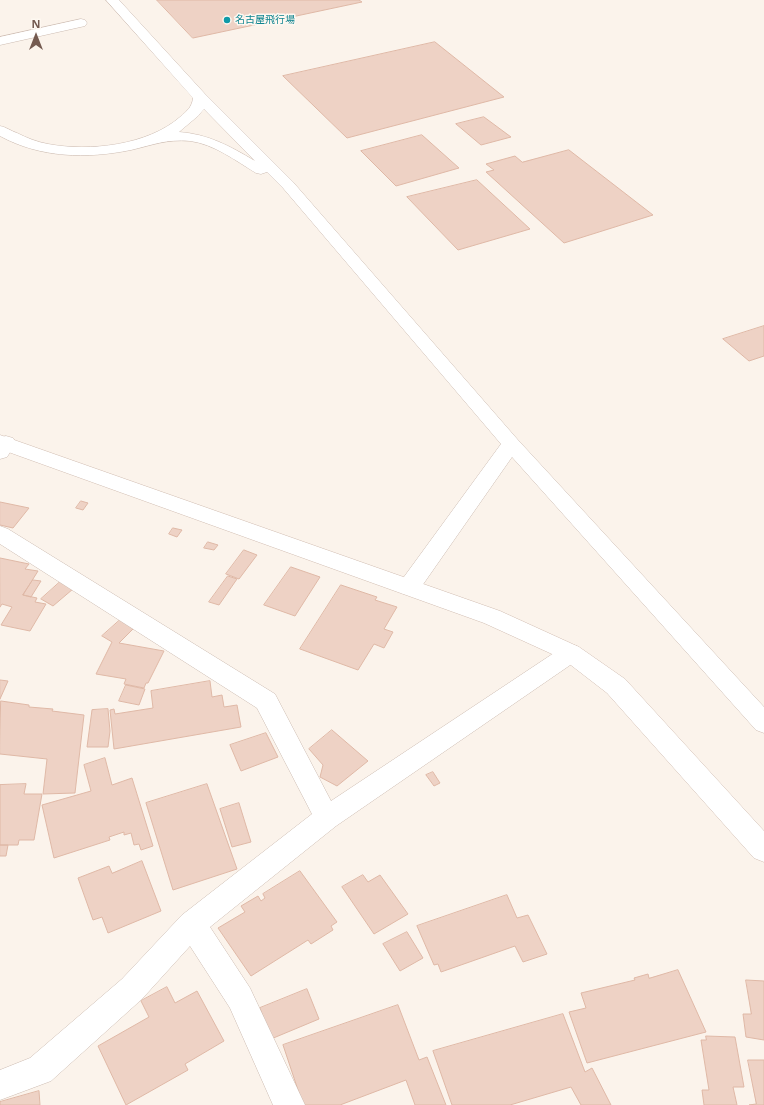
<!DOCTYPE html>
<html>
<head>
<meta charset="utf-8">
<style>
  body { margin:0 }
  #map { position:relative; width:764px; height:1105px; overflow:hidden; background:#fbf3eb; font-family:"Open Sans",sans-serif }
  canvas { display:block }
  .north { position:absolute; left:16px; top:16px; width:40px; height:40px; -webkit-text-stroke:3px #fef8f1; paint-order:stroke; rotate:0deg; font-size:11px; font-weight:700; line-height:16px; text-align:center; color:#745a50 }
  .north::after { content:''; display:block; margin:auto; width:14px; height:18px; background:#745a50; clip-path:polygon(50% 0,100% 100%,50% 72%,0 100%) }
</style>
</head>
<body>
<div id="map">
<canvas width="764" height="1105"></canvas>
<div class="north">N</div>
</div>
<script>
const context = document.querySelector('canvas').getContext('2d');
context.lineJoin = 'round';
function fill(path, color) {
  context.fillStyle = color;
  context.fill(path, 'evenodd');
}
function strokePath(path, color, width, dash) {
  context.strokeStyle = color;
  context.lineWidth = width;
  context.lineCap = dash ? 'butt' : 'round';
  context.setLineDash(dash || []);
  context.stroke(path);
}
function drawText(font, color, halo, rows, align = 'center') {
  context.font = font + ' "Open Sans","Noto Sans JP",sans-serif';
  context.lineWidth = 3;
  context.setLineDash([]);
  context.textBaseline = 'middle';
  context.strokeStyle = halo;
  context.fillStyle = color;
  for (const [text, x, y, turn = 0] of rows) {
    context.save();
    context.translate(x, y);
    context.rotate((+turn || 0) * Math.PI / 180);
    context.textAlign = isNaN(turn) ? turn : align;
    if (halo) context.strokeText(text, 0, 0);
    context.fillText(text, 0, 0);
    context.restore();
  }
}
const building = new Path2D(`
  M157 0H359L362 2 193 38Z
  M435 42 504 97 347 138 283 76Z
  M484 117 511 137 481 145 456 124Z
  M422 135 459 168 396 186 361 151Z
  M569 150 653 215 564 243 486 172 494 170 486 164 515 156 522 162Z
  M477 180 530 229 458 250 407 197Z
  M764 326V356L749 361 723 339Z
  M81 501 88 503 83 510 76 508Z
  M0 502 29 508 13 528 0 525Z
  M173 528 182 530 177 537 169 534Z
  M208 542 218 545 214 550 204 548Z
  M244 550 257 555 239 579 226 574Z
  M0 558 29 564 25 569 38 571 23 595 37 598 35 602 46 604 30 631 1 625 12 607 2 604 0 607Z
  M291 567 320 577 295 616 264 605Z
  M228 576 237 579 219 605 209 602Z
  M33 580 41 581 31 597 23 595Z
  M60 582 73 589 53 606 41 599Z
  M341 585 377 597 375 600 397 607 384 629 393 632 384 648 374 644 358 670 300 649Z
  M120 620 134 628 119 643 164 651 148 683H146L144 688 124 684 126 679 96 674 112 642 102 636Z
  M0 680 8 681 0 699Z
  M210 681 212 697 222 695 224 707 237 705 241 727 114 749 110 710 114 709 115 714 153 708 151 691Z
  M126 685 145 689 139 705 119 701Z
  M1 701 29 705V707L53 709 52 711 84 715 75 793 43 794 47 759 0 754Z
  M108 709 110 731 108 747H87L92 710Z
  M332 730 368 761 337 786 320 777 323 765 309 749Z
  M266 733 278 757 241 771 230 745Z
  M105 758 112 785 132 778 153 846 141 850 139 844 134 845 131 833 124 835V832L109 837 110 840 54 858 42 805 91 791 84 765Z
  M433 772 440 783 434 786 426 775Z
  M26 784 24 794H42L34 840H19L18 845H0V785Z
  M207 784 237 869 173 890 146 803Z
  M239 803 251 842 232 847 220 809Z
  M0 845H8L6 856H0Z
  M142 861 161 911 108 933 102 917 93 920 78 878 109 866 112 873Z
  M300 871 337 922 331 926 333 930 311 944 308 940 251 976 218 928 245 912 241 906 258 896 261 901 265 898 263 894Z
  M363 875 368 882 380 875 408 914 374 934 342 887Z
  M507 895 517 918 528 915 547 954 523 962 515 946 441 972 438 964 434 965 417 926Z
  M407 932 423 958 400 971 383 944Z
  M678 970 706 1032 587 1063 569 1012 586 1008 581 993 635 980 634 978 648 974 649 978Z
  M746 980 764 981V1040L746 1037 743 1014H751Z
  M167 987 175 1003 197 991 224 1041 185 1064 188 1070 126 1105 98 1046 149 1017 141 1001Z
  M307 989 319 1019 271 1039 260 1008Z
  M398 1005 419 1060 427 1057 446 1105H415L406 1080 340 1105H303L283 1045Z
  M563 1014 585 1072 592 1068 611 1105H581L571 1087 510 1105H452L433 1051Z
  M706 1036 735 1037 744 1087H733L737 1105H704L702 1090H709L701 1040H706Z
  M748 1060H764V1105H749L756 1104Z
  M39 1091 40 1105H0V1102Z`);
const lane = new Path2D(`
  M106 0H119L205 94 293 182 518 440 764 707V733L756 730 512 457 417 593 409 595 401 593 398 587 401 581 501 444 283 188 267 172 261 174 256 173C236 161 214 144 190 141 166 139 153 145 131 150 87 159 40 158 0 136V126C6 127 11 131 17 133 27 138 37 142 48 144 90 152 148 145 180 117 187 111 192 107 193 98ZM204 109 255 161C230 146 208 134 179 132L198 116Z
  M81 19 85 20 87 23 85 26 0 45V37Z`);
const street = new Path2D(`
  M6 436 13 438 16 443 7 457 0 459V438Z
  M0 526 8 529 275 694 331 801 563 647 571 644 579 647 583 653 579 659 336 826 210 927 250 988 305 1105H273L230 1008 190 946 142 999 51 1081 0 1100V1070L30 1058 122 979 182 915 312 814 257 708 0 544Z`);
const secondary = new Path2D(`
  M0 435 500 611 579 647 625 679 764 831V862L754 858 607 693 563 659 484 623 0 449Z`);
const markers = [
  [227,20,4,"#0f9aa8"]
];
const farCulturenames = [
  ["名古屋飛行場",235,20]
];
fill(building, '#eed2c5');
strokePath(building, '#dfb8a6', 1);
strokePath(lane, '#ccbbb1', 1);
strokePath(street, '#ccbbb1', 1);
strokePath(secondary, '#d1bdb2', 1);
fill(lane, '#fff');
fill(street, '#fff');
fill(secondary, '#fff');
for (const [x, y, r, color] of markers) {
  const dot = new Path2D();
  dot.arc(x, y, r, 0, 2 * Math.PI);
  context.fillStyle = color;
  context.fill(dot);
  strokePath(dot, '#fef8f1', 1.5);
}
drawText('10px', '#0d838f', '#fef8f1', farCulturenames, 'left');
</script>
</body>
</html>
